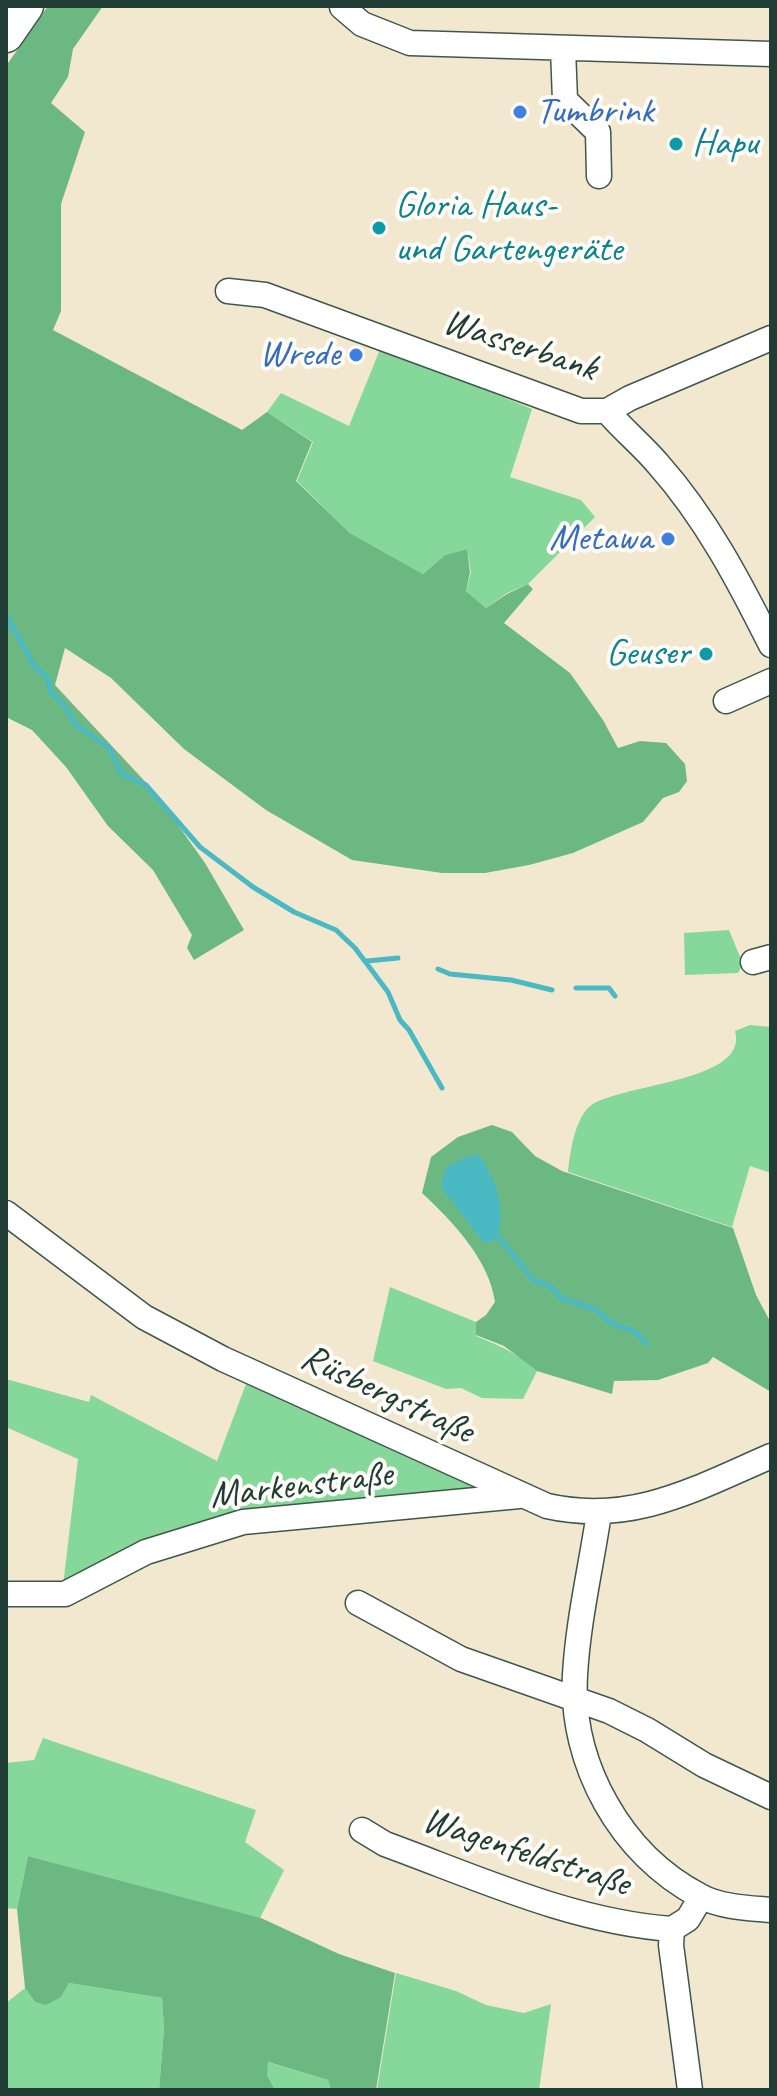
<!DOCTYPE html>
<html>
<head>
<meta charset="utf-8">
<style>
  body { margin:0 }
  #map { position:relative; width:777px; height:2096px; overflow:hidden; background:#f2e8d0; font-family:Caveat,sans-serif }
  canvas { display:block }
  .frame { position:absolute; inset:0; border:8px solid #1f3d34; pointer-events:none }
</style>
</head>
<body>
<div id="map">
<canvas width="777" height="2096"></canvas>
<div class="frame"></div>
</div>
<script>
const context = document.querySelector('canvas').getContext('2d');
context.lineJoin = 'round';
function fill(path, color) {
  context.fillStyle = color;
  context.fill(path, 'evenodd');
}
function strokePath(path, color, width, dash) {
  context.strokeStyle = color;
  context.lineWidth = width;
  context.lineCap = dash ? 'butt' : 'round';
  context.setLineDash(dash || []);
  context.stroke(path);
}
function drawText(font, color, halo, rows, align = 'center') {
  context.font = font + ' Caveat,sans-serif';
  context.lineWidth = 8;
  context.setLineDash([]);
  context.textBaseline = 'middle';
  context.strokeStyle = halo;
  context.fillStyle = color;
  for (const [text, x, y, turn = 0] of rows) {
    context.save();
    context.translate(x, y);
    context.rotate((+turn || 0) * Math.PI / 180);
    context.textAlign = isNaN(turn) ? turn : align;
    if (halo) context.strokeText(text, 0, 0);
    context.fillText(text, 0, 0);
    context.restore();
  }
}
const green = new Path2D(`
  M381 347 532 409 510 477 581 500 595 517 528 584 507 593 486 608 466 591 471 572 467 549 445 555 423 574 350 533 297 481 313 442 267 412 281 393 349 426Z
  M729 930 743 964 738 973 685 975 684 933Z
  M750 1025 771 1027V1173L750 1166 732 1227 568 1172C570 1153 574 1123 588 1108 613 1083 750 1084 735 1031Z
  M390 1287 476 1322V1336C499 1345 518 1354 537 1371L523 1399 482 1398 461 1388 446 1389 373 1361Z
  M249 1376 462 1477 481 1490 242 1517 63 1586 78 1459 6 1427V1379L89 1402 91 1395 217 1461Z
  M43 1738 256 1810 245 1842 284 1870 260 1918 28 1856 17 1909 6 1908V1763L34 1760Z
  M396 1973 456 1991 486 2005 524 2013 551 2004 539 2090H377Z
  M69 1983 162 1998 164 2029 159 2090H6V2003L25 1988 35 2002C52 2006 60 1998 69 1983Z
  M267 2062 328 2080 331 2090H275L267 2075Z`);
const forest = new Path2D(`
  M48 6H103L73 49 68 77 51 103 85 132 61 204V311L53 330 242 430 267 412 312 442 296 481 350 533 423 574 445 555 467 549 470 572 466 591 486 608 507 594 528 584 533 589 504 623 570 673 603 720 618 748 640 741 666 743 685 764 687 781 679 792 663 798 643 822 573 853 529 865 485 873H442L352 860 266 810 184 749 111 678 65 648 55 685 153 790 205 863 244 930 194 960 187 948 192 935 153 870 108 826 66 767 32 730 6 717V66Z
  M492 1125 512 1132 535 1156 562 1171 733 1228 756 1295 771 1323V1392L713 1357 708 1363 658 1380 614 1381 612 1394 537 1371 504 1346 476 1335V1322L486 1315 495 1302C489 1259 452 1221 422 1193L431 1157 458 1137Z
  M28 1856 261 1918 339 1954 395 1973 376 2090H331L328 2080 268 2062 267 2075 275 2090H159L164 2029 162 1998 69 1983 61 1997 46 2005 35 2002 25 1988 17 1909Z`);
const water = new Path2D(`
  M472 1155H479C495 1177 510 1217 493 1242L484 1243 441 1187 446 1167Z`);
const stream = new Path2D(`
  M6 615 35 667 48 678 50 691 63 704 75 724 109 748 122 774 146 785 200 847 253 887 294 912 336 930 355 948 388 992 400 1020 409 1030 442 1088
  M367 961 398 958
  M438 969 450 974 511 980 552 990
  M576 988H609L615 996
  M497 1235 533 1280 550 1286 561 1298 595 1309 611 1323 634 1331 646 1343`);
const minor = new Path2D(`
  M342 7 362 24 410 43 771 54
  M563 49 565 100 598 132 599 176
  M228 291 265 295 581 411H607C623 430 642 445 658 464 706 518 739 581 771 645
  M607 411 630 398 771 338
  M726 701 771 681
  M753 962 771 957
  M6 1213 144 1317 223 1359 547 1506C632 1525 695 1489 771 1456
  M599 1513C591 1567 578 1621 575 1675 570 1764 621 1855 700 1896 720 1907 748 1908 771 1910
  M6 1594H65L146 1552 243 1522 519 1496
  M358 1603 461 1659 609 1711 647 1730 704 1765 771 1797
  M362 1830 385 1844C478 1878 573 1922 672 1929
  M690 2090 671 1945 672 1929 688 1919 701 1897`);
const highway = new Path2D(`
  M6 35 26 6`);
const markers = [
  [520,112,8,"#3f7fe0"],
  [676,144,8,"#0f9aa8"],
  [379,228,8,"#0f9aa8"],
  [356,355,8,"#3f7fe0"],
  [668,539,8,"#3f7fe0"],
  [706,654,8,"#0f9aa8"]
];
const shopNames = [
  ["Tumbrink",536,112,"left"],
  ["Wrede",340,355],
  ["Metawa",652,539]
];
const cultureNames = [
  ["Hapu",692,144],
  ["Gloria Haus-",395,206],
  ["und Gartengeräte",395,250],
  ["Geuser",690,654,"right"]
];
const streetNames = [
  ["Wasserbank",520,346,18],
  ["Rüsbergstraße",387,1395,25],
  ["Markenstraße",301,1486,-7],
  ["Wagenfeldstraße",526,1853,18]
];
fill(green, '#85d89a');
fill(forest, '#6cb882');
fill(water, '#4bb9c3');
strokePath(stream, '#4bb9c3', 5);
strokePath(minor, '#3f574b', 27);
strokePath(highway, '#3f574b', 37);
strokePath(minor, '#fff', 24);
strokePath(highway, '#fff', 34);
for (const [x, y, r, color] of markers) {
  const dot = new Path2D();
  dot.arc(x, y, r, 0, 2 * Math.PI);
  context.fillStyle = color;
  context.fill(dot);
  strokePath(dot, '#fdfcf7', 3);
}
drawText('38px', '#366cbe', '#fdfcf7', shopNames, 'right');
drawText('38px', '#0d838f', '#fdfcf7', cultureNames, 'left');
drawText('38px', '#1f3d34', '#fdfcf7', streetNames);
</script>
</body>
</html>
